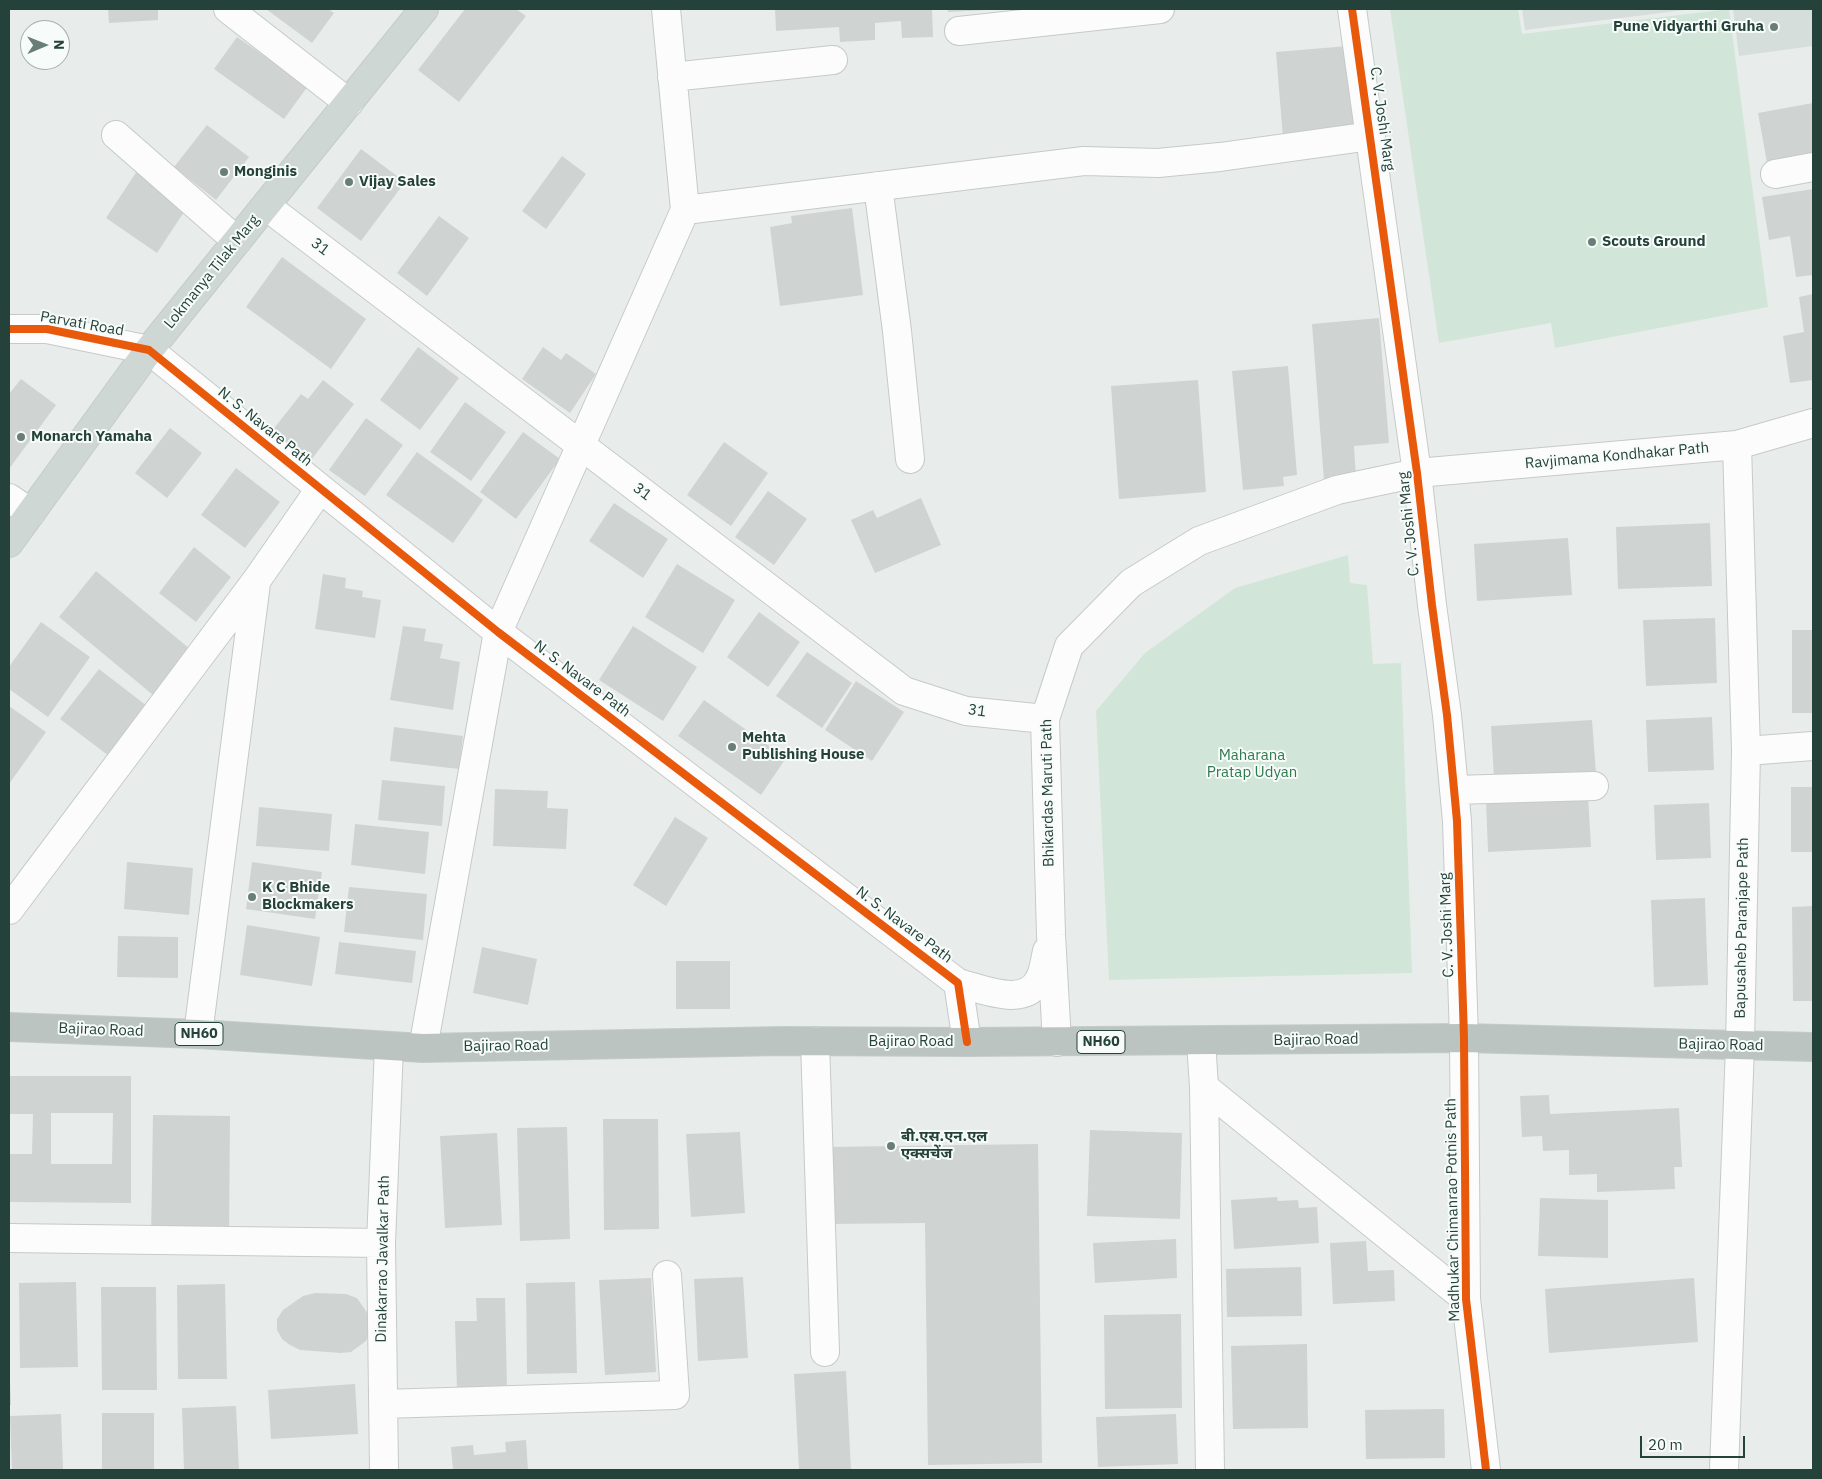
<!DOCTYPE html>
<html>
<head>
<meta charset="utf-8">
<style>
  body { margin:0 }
  #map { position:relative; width:1822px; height:1479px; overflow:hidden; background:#e8edeb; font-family:"IBM Plex Sans",sans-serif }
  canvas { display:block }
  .frame { position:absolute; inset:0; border:10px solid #24423a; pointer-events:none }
  .north { position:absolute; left:20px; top:20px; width:50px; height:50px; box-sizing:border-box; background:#f7fbf9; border:1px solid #a3b1ad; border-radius:50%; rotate:89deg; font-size:14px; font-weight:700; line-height:20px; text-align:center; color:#24423a }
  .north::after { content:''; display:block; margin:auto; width:18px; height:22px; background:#697e78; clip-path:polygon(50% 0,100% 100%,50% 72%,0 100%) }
  .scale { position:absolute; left:1640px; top:1436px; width:105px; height:22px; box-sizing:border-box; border:2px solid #24423a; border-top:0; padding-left:6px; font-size:15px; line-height:18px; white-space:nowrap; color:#24423a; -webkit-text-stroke:4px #f7fbf9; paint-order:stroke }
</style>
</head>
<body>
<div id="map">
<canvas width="1822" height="1479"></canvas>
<div class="frame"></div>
<div class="north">N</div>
<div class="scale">20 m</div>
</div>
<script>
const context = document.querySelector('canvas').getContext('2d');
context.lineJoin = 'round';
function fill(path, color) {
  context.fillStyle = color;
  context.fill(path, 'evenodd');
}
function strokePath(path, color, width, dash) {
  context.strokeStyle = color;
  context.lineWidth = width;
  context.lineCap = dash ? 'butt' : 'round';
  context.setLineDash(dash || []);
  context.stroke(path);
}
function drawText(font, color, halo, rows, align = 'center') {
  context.font = font + ' "IBM Plex Sans","Noto Sans Devanagari",sans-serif';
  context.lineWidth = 4;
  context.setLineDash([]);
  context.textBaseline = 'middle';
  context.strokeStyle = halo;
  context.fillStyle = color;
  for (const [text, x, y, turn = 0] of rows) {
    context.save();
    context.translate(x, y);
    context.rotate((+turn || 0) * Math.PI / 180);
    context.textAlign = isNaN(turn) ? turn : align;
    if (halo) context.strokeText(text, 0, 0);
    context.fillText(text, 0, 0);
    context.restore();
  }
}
const built = new Path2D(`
  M1522 9H1693L1525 30Z
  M1733 9H1813V46L1739 56Z`);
const green = new Path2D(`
  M1390 9H1518L1522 34 1729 9 1768 307 1555 348 1551 323 1439 343Z
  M1348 555 1350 583 1367 585 1373 664 1401 663 1412 973 1109 980 1096 711 1145 653 1235 588Z`);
const building = new Path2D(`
  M108 9H158V20L109 23Z
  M266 9H328L334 13 312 43Z
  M465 9H516L526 16 459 102 418 70Z
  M775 9H932L933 37 902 38 901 21 875 23V40L840 42 839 27 776 31Z
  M947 9H988V10L948 12Z
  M237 37 308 86 284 119 214 69Z
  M1348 46 1355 132 1283 138 1276 52Z
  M1813 103V159L1768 168 1758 113Z
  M207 125 249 157 216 200 174 167Z
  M361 149 405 182 361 241 317 208Z
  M562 156 586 174 546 229 522 211Z
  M137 171 188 206 157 253 106 218Z
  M1813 189V275L1796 277 1790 236 1769 240 1762 197Z
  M852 208 863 295 780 306 770 227 792 223 791 216Z
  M439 216 469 238 427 296 397 273Z
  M282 257 366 319 331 369 246 307Z
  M1813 294V380L1790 383 1783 336 1804 332 1799 297Z
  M1379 318 1389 443 1354 446 1356 478 1324 481 1312 324Z
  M418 347 459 378 420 430 380 400Z
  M543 347 561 360 566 353 596 374 570 413 522 379Z
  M1288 366 1297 475 1283 477 1284 486 1243 490 1232 371Z
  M21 379 56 405 9 469V394Z
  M323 380 354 404 308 464 287 449 290 444 272 431 301 394 308 399Z
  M1198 380 1206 492 1119 499 1111 386Z
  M465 402 506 432 471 481 430 452Z
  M366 418 403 445 365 496 329 470Z
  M170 428 202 453 167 498 135 473Z
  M523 432 560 459 516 519 480 492Z
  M724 442 768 473 731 526 687 495Z
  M417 452 483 500 453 543 386 495Z
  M236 468 280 502 245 548 201 515Z
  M768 491 807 519 774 565 735 537Z
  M921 498 941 545 875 573 851 520 873 510 877 518Z
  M614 503 668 539 643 578 589 541Z
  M1710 523 1712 586 1618 589 1616 527Z
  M1568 538 1572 595 1477 601 1474 544Z
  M194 547 231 577 196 622 159 593Z
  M677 564 735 600 703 653 645 617Z
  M96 571 190 649 153 695 59 617Z
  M323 574 346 578 345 588 363 591 362 597 381 600 375 638 315 629Z
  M759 612 800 642 768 687 727 657Z
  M1715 618 1717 683 1646 686 1643 620Z
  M41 622 90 657 48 717 9 689V667Z
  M403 626 426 629 424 641 443 644 440 658 460 662 453 710 390 700Z
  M633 626 697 667 663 721 599 680Z
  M1792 630H1813V713H1792Z
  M807 652 852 683 822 728 776 696Z
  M99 669 147 706 109 756 60 719Z
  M856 681 904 712 872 761 825 730Z
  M704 700 786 758 761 795 678 736Z
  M9 706 46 732 9 784Z
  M1712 717 1714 770 1648 772 1646 720Z
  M1592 720 1596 773 1494 779 1491 726Z
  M394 727 463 736 459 769 390 761Z
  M382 780 445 786 442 826 378 820Z
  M1791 787H1813V852H1791Z
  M495 789 548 791 547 808 568 809 566 849 493 846Z
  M1588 796 1591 847 1488 852 1486 800Z
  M1709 803 1711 858 1656 860 1654 805Z
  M259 807 332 814 329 851 256 846Z
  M675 817 708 838 666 906 633 885Z
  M355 824 429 832 425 874 351 865Z
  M127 862 193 868 189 915 124 909Z
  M252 862 322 872 315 919 246 909Z
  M349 887 427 894 423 940 344 932Z
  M1705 898 1708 985 1654 987 1651 900Z
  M1813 906V1001H1793L1792 907Z
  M247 925 320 937 312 986 240 975Z
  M118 936 178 937V978L117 977Z
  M339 942 416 951 412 983 335 974Z
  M482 947 537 959 528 1005 473 993Z
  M676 961H730V1009H676Z
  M9 1076H131V1203L9 1202V1154H32L33 1114H9ZM51 1113H113L112 1164H51Z
  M1549 1095 1550 1114 1679 1108 1682 1167H1674L1675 1189 1597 1192V1174L1569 1175V1150L1543 1151 1542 1136 1522 1137 1520 1096Z
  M153 1115 230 1116 229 1241 151 1240Z
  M603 1119H658L659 1229 604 1230Z
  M567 1127 570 1239 520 1241 517 1128Z
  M1090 1130 1182 1133 1180 1219 1087 1216Z
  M740 1132 745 1213 691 1217 686 1134Z
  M497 1133 502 1225 445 1228 440 1136Z
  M1038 1144 1042 1463 928 1465 925 1223 828 1224 827 1147Z
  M1277 1197 1278 1201 1298 1200 1299 1208 1317 1207 1319 1243 1234 1249 1231 1200Z
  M1540 1198 1608 1200V1258L1538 1256Z
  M1176 1239 1177 1278 1095 1283 1093 1243Z
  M1366 1241 1368 1271 1394 1270 1395 1301 1333 1304 1330 1243Z
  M1301 1267 1302 1316 1227 1317 1226 1269Z
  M743 1277 748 1358 698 1361 694 1279Z
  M651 1278 656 1372 605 1375 599 1280Z
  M1694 1278 1698 1342 1549 1353 1545 1289Z
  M76 1282 78 1367 20 1368 19 1283Z
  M575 1282 577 1373 527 1374 526 1283Z
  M225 1284 227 1379H178L177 1285Z
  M101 1287H156L157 1390H102Z
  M315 1293 346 1294 357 1298 368 1314 371 1331 366 1341 351 1352 341 1353 300 1350 290 1345 282 1339 277 1330V1319L283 1310 303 1296Z
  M476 1298H505L507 1388 457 1389 455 1321H477Z
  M1181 1314 1182 1408 1105 1409 1104 1315Z
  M1307 1344 1308 1428 1233 1429 1231 1346Z
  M846 1371 851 1470H799L794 1374Z
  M9 1380H10L11 1405H9Z
  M355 1384 358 1434 271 1439 268 1390Z
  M236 1406 239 1470H184L182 1408Z
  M1444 1409 1445 1458 1366 1459 1365 1410Z
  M102 1413H154V1470H102Z
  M61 1414 63 1470H12L10 1416Z
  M1176 1414 1178 1464 1098 1467 1096 1417Z
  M526 1440 528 1470H453L451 1447 473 1445 474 1455 506 1452 505 1442Z`);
const minor = new Path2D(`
  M228 9 349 103
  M1352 9 1417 473 1432 605 1447 715 1457 821 1464 1038 1466 1299 1486 1470
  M959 31 1160 9
  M672 77 833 60
  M116 135 237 241
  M1775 174 1813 167
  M878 186 897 331 910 459
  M266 206 904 691 966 711 1045 719
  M685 210 1084 161 1158 163 1220 157 1371 136
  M9 329H47L149 350 498 632 958 983 967 1042
  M9 498 31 513
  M1746 751 1813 746
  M1454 790 1594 786
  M9 910 256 581 320 489
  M958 983C983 989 1026 1009 1040 978 1044 970 1045 960 1047 951
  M198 1034 256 583
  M815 1041 825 1352
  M1201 1041 1204 1087 1210 1470
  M1057 1042 1051 935 1045 719 1069 646 1131 583 1199 541 1337 490 1417 473 1737 445 1813 423
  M423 1048 498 632 685 210 666 9
  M1204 1087 1466 1299
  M9 1238 381 1243
  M383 1404 675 1395 667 1275
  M384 1470 381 1243 389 1047
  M1724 1470 1740 1046 1746 751 1737 445`);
const major = new Path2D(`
  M9 543 149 350 424 9`);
const highway = new Path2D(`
  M9 1027 198 1034 423 1048 783 1041 967 1042 1464 1038 1813 1047`);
const cycleway = new Path2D(`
  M1352 9 1417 473 1432 605 1447 715 1457 821 1464 1038 1466 1299 1486 1470
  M9 329H47L149 350 498 632 958 983 967 1042`);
const markers = [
  [1774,27,5,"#697e78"],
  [224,172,5,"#697e78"],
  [349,182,5,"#697e78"],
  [1592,242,5,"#697e78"],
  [21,437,5,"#697e78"],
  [732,747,5,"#697e78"],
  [252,897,5,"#697e78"],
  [891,1146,5,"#697e78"]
];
const shields = [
  [199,1034,48],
  [1101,1042,48]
];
const shieldNames = [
  ["NH60",199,1034],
  ["NH60",1101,1042]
];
const poiNames = [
  ["Pune Vidyarthi Gruha",1764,27,"right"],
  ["Monginis",234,172],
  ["Vijay Sales",359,182],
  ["Scouts Ground",1602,242],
  ["Monarch Yamaha",31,437],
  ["Mehta",742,738],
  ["Publishing House",742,755],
  ["K C Bhide",262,888],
  ["Blockmakers",262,905],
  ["बी.एस.एन.एल",901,1137],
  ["एक्सचेंज",901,1154]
];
const streetNames = [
  ["C. V. Joshi Marg",1382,119,82],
  ["31",320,247,37],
  ["Lokmanya Tilak Marg",212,272,-51],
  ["Parvati Road",82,324,10],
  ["N. S. Navare Path",265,427,39],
  ["Ravjimama Kondhakar Path",1617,456,-5],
  ["31",642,492,37],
  ["C. V. Joshi Marg",1409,524,-96],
  ["N. S. Navare Path",582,679,37],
  ["31",977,711,8],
  ["Bhikardas Maruti Path",1048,793,-91],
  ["N. S. Navare Path",904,925,37],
  ["C. V. Joshi Marg",1447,925,-92],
  ["Bapusaheb Paranjape Path",1742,928,-89],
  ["Bajirao Road",101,1030,2],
  ["Bajirao Road",1316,1040,-1],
  ["Bajirao Road",911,1042],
  ["Bajirao Road",1721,1045,1],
  ["Bajirao Road",506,1046,-1],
  ["Madhukar Chimanrao Potnis Path",1453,1210,-91],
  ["Dinakarrao Javalkar Path",383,1259,-89]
];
const parkNames = [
  ["Maharana",1252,756],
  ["Pratap Udyan",1252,773]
];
fill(built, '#d6dedb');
fill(green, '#d1e6d8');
fill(building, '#cfd4d2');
strokePath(minor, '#c5cac8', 30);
strokePath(major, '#c3ccc9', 30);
strokePath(highway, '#c3ccc9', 30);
strokePath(minor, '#fcfcfc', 28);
strokePath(major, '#cfd7d5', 28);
strokePath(highway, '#bcc4c2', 28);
strokePath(cycleway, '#e8590c', 8);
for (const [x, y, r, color] of markers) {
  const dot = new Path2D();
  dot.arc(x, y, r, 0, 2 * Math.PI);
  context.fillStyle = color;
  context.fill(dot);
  strokePath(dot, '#f7fbf9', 2);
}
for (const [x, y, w] of shields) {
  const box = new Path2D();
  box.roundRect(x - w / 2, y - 11.5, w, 23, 4);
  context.fillStyle = '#f7fbf9';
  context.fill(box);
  strokePath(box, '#24423a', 1);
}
drawText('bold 14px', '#24423a', null, shieldNames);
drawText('bold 15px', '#24423a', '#f7fbf9', poiNames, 'left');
drawText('15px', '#24423a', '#f7fbf9', streetNames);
drawText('15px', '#2d7a4b', '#f7fbf9', parkNames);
</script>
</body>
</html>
